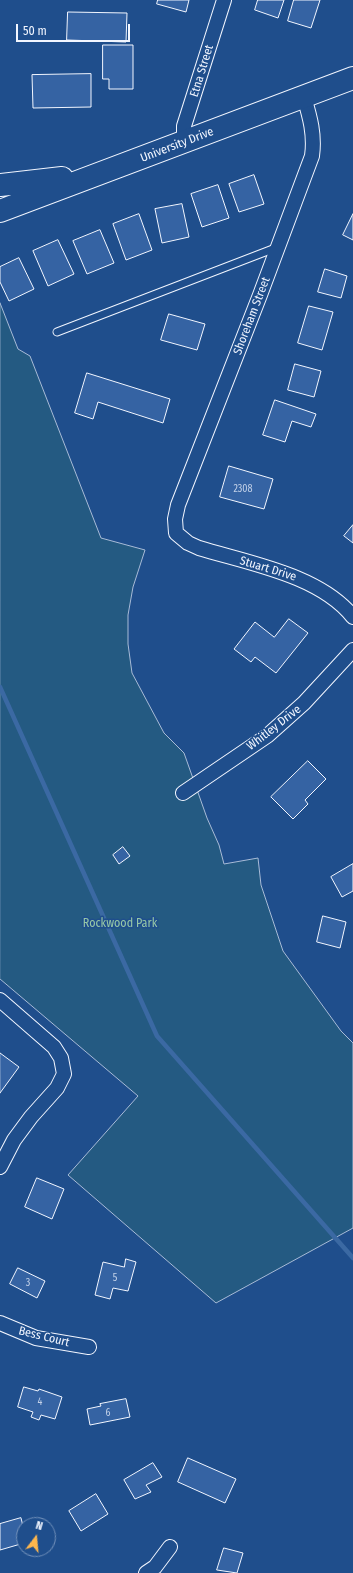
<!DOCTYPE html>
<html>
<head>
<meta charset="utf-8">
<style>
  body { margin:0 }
  #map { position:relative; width:353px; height:1573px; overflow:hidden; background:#1f4e8c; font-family:"Fira Sans Condensed",sans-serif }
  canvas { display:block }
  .north { position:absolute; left:16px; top:1517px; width:40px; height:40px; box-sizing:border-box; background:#1f4e8c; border:1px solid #7391ba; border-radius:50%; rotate:16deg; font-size:11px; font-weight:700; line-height:16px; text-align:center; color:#f2f6ff }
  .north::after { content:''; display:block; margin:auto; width:14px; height:18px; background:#ffb74d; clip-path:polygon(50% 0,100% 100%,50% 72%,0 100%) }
  .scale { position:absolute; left:16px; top:24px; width:114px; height:18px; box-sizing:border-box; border:2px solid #f2f6ff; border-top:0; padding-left:5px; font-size:12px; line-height:14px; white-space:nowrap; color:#f2f6ff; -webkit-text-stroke:3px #1f4e8c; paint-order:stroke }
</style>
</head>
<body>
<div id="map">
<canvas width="353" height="1573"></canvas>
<div class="north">N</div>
<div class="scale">50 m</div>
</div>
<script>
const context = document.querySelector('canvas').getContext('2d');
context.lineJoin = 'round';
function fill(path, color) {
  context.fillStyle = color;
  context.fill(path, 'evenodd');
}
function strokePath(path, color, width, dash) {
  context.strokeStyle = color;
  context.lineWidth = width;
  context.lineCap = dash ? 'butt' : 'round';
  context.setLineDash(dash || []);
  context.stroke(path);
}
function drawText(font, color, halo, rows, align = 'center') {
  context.font = font + ' "Fira Sans Condensed",sans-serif';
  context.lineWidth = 3;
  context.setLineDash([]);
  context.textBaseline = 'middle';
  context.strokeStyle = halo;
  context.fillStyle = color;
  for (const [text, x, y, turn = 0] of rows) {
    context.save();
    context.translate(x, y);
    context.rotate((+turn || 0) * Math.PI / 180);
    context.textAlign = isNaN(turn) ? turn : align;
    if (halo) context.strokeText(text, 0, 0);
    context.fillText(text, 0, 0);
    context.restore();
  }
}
const green = new Path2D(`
  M0 303 18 349 30 356 101 538 145 550 133 587 128 615V644L132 673 164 733 184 753 207 818 219 845 224 864 258 858 261 885 283 951 341 1031 353 1043V1228L216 1303 68 1175 138 1096 0 979Z`);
const stream = new Path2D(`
  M0 687 157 1036 353 1258`);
const building = new Path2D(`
  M158 0H189L186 12 157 4Z
  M258 0H284L278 18 255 10Z
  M294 0H320L311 28 288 21Z
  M68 12 127 13 126 42 67 40Z
  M103 45H133V89H109V79H103Z
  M91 74V107L33 108 32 75Z
  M254 175 264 204 239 212 229 184Z
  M218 185 229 218 202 227 191 194Z
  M182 204 189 237 162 243 155 209Z
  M139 214 152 250 126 260 113 224Z
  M353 214V240L343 235Z
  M100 230 114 263 87 274 73 241Z
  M58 240 74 274 48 286 33 251Z
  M19 258 34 289 9 301 0 282V267Z
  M325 269 347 276 341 298 318 292Z
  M309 306 333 312 322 350 298 343Z
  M169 314 205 324 197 350 161 340Z
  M295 364 321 371 314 397 288 390Z
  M87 373 170 399 163 423 98 402 93 419 75 413Z
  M275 400 316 414 311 427 292 421 285 442 263 435Z
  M229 466 273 479 264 509 220 497Z
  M353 525V543L344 536Z
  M289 619 308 633 276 673 255 657 251 662 234 649 255 622 274 637Z
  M308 761 326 779 305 800 308 804 293 819 271 797Z
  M123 847 130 856 119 864 113 855Z
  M353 864V891L342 897 331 877Z
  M323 916 346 922 340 948 317 942Z
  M0 1053 19 1067 0 1093Z
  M37 1178 64 1189 52 1219 25 1207Z
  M126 1259 136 1262 128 1291 113 1288 110 1299 95 1295 103 1262 124 1267Z
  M18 1268 45 1281 37 1298 10 1284Z
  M24 1387 38 1391 39 1389 62 1397 55 1419 41 1415 39 1420 31 1417 33 1412 18 1407Z
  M126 1399 130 1417 90 1425 87 1409 101 1406 100 1404Z
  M188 1458 236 1479 225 1503 178 1482Z
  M153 1463 162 1477 146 1485 151 1492 135 1499 124 1480Z
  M96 1494 108 1514 81 1531 69 1511Z
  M21 1518 24 1530V1543L0 1550V1524Z
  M224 1548 243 1553 237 1573 217 1570Z`);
const lane = new Path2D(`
  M57 332 278 247`);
const street = new Path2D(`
  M304 97C310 117 315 135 312 156L260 295 178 505 175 519 176 533 188 543 199 548C248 563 320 575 353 617
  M184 142V126L224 0
  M183 793 267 736 304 703 353 650
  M0 1000 54 1047 61 1058 64 1074 57 1088 31 1117 14 1140 0 1167
  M0 1323 36 1338 89 1347
  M146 1573 155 1567 170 1547`);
const primary = new Path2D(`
  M0 185 62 178
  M0 211 353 78`);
const numberNames = [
  ["2308",243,489],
  ["5",115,1278],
  ["3",28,1283],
  ["4",40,1402],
  ["6",108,1413]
];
const streetNames = [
  ["Etna Street",202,71,-73],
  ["University Drive",177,145,-21],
  ["Shoreham Street",252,316,-69],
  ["Stuart Drive",268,569,17],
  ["Whitley Drive",274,728,-38],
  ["Bess Court",44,1337,14]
];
const parkNames = [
  ["Rockwood Park",120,924]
];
fill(green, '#245a82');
strokePath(green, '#a8bbd7', 1);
strokePath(stream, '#3b69a3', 4.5);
fill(building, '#3563a3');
strokePath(building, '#f2f6ff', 1);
strokePath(lane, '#f2f6ff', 9);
strokePath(street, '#f2f6ff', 16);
strokePath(primary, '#f2f6ff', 24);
strokePath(lane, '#1f4e8c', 7);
strokePath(street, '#1f4e8c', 14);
strokePath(primary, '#1f4e8c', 22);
drawText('10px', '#c3d1e8', null, numberNames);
drawText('12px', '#f2f6ff', '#1f4e8c', streetNames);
drawText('12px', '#97c8a6', '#1f4e8c', parkNames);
</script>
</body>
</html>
